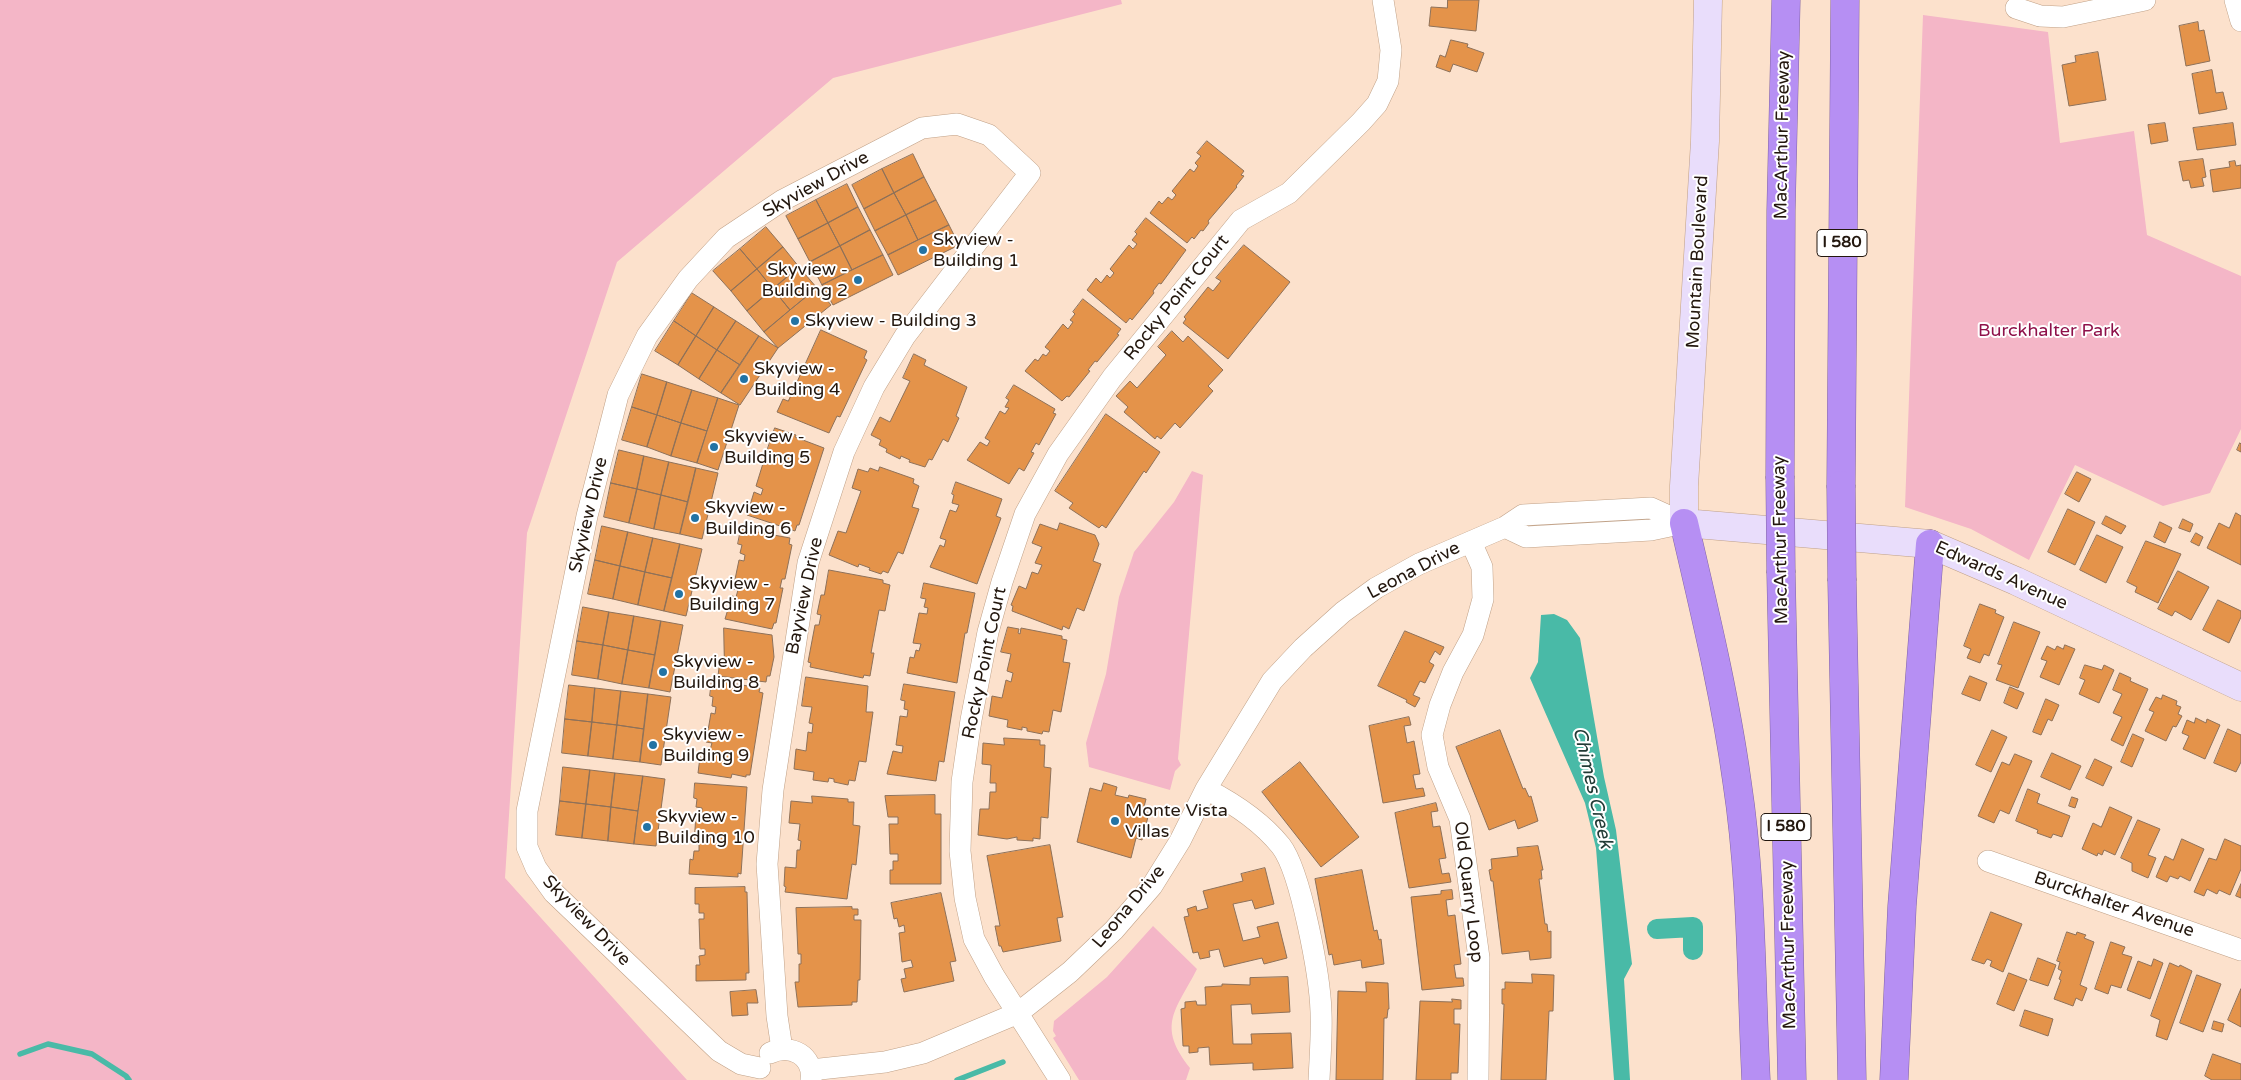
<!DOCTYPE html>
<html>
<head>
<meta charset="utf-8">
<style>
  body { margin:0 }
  canvas { display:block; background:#fce1cc }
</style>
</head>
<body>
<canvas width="2241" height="1080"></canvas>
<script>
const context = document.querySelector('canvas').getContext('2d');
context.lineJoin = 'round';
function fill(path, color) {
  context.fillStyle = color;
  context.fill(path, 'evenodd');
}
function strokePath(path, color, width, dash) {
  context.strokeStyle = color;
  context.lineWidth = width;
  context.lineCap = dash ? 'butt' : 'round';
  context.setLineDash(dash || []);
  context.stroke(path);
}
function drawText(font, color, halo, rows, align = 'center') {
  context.font = font + ' "Varela Round",sans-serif';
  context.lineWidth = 4;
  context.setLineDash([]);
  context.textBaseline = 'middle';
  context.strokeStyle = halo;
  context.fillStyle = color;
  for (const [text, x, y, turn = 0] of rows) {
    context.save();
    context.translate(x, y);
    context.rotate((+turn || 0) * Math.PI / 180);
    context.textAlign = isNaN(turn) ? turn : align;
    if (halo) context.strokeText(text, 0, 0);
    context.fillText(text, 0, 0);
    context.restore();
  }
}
const green = new Path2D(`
  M0 0H1121L1122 4 833 78 617 262 527 533 505 878 687 1080H0Z
  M1923 15 2048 32 2060 143 2134 131 2147 235 2241 276V429L2210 493 2163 506 2075 465 2029 560 1971 529 1905 507Z
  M1192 471 1203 475 1178 759 1181 765 1175 771 1170 790 1089 767 1086 743 1106 674 1119 597 1134 552 1174 502Z
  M1153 926 1197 969C1176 1010 1156 1025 1190 1068L1186 1080H1079L1053 1038 1056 1036 1053 1031 1054 1021 1107 977Z`);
const water = new Path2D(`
  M1554 614 1567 620 1580 638 1604 777 1616 830 1632 964 1624 979 1630 1080H1614L1596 848 1585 803 1530 678 1538 662 1541 615Z`);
const stream = new Path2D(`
  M20 1054 48 1044 92 1054 126 1076 129 1080
  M957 1080 1003 1062`);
const canal = new Path2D(`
  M1657 929 1693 927V950`);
const building = new Path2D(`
  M1448 0H1479L1476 31 1429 26 1431 7 1447 8Z
  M2198 22 2199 31 2204 30 2210 61 2186 66 2179 26Z
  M1451 40 1468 44 1467 47 1484 53 1477 72 1453 64 1450 72 1436 67 1440 55 1445 57Z
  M2098 52 2106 100 2069 106 2062 65 2076 62 2075 56Z
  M2212 70 2216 93 2223 92 2227 109 2199 114 2192 74Z
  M2165 123 2168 141 2151 144 2148 125Z
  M2233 123 2236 145 2197 150 2193 128Z
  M1207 141 1244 171 1241 175 1244 176 1236 186 1237 187 1208 221 1209 223 1203 231 1201 230 1194 239 1192 237 1187 243 1150 213 1159 201 1162 204 1168 197 1172 200 1176 195 1172 191 1190 169 1194 172 1198 166 1195 163 1201 156 1197 153Z
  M913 154 924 177 894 193 882 169Z
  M2203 159 2206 177 2202 178 2204 186 2191 188 2189 180 2183 181 2179 162Z
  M2235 161 2236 166 2241 165V188L2213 192 2210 170 2230 167 2229 162Z
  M882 169 894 193 864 209 852 185Z
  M924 177 936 200 906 215 894 193Z
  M847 184 858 207 828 223 816 200Z
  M894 193 906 215 875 231 864 209Z
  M816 200 828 223 798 239 786 216Z
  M936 200 949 225 918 240 906 215Z
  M858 207 870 230 840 246 828 223Z
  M906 215 918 240 888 255 875 231Z
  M1146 218 1186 250 1161 284 1159 283 1153 291 1154 293 1132 320 1130 318 1126 323 1087 290 1096 278 1101 283 1107 275 1110 278 1114 273 1110 269 1129 245 1133 249 1137 244 1132 240 1137 234 1135 232Z
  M828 223 840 246 810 262 798 239Z
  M949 225 959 245 898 275 888 255Z
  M766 227 783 247 757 269 740 249Z
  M870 230 883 255 852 270 840 246Z
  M1244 245 1290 282 1228 359 1183 323 1186 319 1184 317 1208 287 1213 291 1221 281 1216 278Z
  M840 246 852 270 822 285 810 262Z
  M783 247 799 267 773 289 757 269Z
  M740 249 757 269 731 291 713 271Z
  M883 255 893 275 833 305 822 285Z
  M799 267 817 288 790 310 773 289Z
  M757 269 773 289 747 311 731 291Z
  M817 288 831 305 778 348 764 332Z
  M773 289 790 310 764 332 747 311Z
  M692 293 714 307 696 336 674 321Z
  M1083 299 1121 329 1117 334 1119 335 1097 362 1095 361 1088 370 1090 371 1069 397 1067 396 1062 401 1025 371 1035 359 1038 361 1043 354 1046 356 1050 351 1045 347 1063 324 1068 329 1073 322 1070 320 1075 314 1073 312Z
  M714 307 736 321 717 350 696 336Z
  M674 321 696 336 678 365 655 351Z
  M736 321 759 336 740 365 717 350Z
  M821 330 867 351 864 358 867 360 840 417 837 416 829 433 777 412 783 399 788 401Z
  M1172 331 1183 342 1188 336 1223 370 1208 386 1213 391 1180 428 1175 423 1161 439 1157 436 1155 439 1124 412 1128 407 1116 396 1130 381 1137 388 1166 355 1158 347Z
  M696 336 717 350 699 379 678 365Z
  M759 336 778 348 740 405 721 393Z
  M717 350 740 365 721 393 699 379Z
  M914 354 926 360 924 365 967 387 956 416 959 418 948 442 943 439 932 460 929 459 925 467 909 462 910 460 901 456 900 459 886 452 887 449 879 445 881 440 871 435 880 417 890 422 910 381 903 378Z
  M642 374 667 382 657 415 632 407Z
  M667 382 692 390 681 423 657 415Z
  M1014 385 1055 409 1053 413 1056 414 1039 445 1036 443 1031 452 1034 453 1024 471 1019 468 1009 484 967 460 980 442 987 446 990 441 985 438 1000 411 1005 414 1009 408 1005 407 1009 400 1006 398Z
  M692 390 718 398 707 431 681 423Z
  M718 398 739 405 718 470 697 463Z
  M632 407 657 415 647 447 622 440Z
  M1106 414 1160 452 1146 473 1144 471 1106 528 1102 525 1099 528 1069 508 1073 503 1055 491Z
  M657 415 681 423 671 456 647 447Z
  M681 423 707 431 697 463 671 456Z
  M775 428 796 435 795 437 824 448 799 525H797L795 531 747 515 754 492 761 495 763 489 756 486 765 457 773 460 776 454 767 451Z
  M2240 443 2241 444V452L2237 450Z
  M619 450 644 456 637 489 611 483Z
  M644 456 669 462 661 495 637 489Z
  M669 462 696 468 688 502 661 495Z
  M880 467 914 479 913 483 919 486 912 507 919 509 903 554 898 552 888 573 883 571 881 574 869 570 870 568 859 564 858 567 829 555 838 531 846 533 861 491 852 488 858 469 868 472 870 468 878 471Z
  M696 468 718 473 702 539 680 534Z
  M2077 472 2091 479 2079 502 2065 494Z
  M956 482 1002 499 996 516 1001 518 977 584 930 567 940 545 944 547 946 540 940 538 950 510 956 512 959 505 952 503 954 495 952 494Z
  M611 483 637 489 629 523 604 517Z
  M637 489 661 495 654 529 629 523Z
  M661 495 688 502 680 534 654 529Z
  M2068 509 2095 522 2075 565 2048 552Z
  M2236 513 2241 516V565L2207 548 2219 523 2229 528Z
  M2106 516 2126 526 2121 534 2102 524Z
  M2183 519 2193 524 2190 532 2179 528Z
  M2160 522 2172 528 2165 543 2154 537Z
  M1060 523 1095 535 1099 544 1093 561 1101 564 1084 611 1077 608 1069 629 1063 626 1062 630 1012 611 1013 606 1011 605 1019 586 1026 589 1032 572 1038 574 1042 565 1035 563 1042 547 1032 543 1040 524 1057 530Z
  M602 526 628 532 620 566 595 560Z
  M741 529 790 538 789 544 792 545 785 579H782L780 588H783L776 623H774L772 629 725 619 732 596 736 597 738 590 733 589 739 560 744 561 745 555 740 553 742 545 738 544Z
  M628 532 653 538 645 572 620 566Z
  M2196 533 2203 537 2199 546 2191 542Z
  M2097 535 2123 547 2106 583 2080 570Z
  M653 538 680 544 672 578 645 572Z
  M2146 541 2181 554 2158 603 2135 592 2137 587 2127 582Z
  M680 544 702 549 686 616 664 611Z
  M595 560 620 566 613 599 588 594Z
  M620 566 645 572 638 605 613 599Z
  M829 570 883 580V583L890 585 885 611 879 610 871 653H874L870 676 864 675 863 678 810 667 811 663 808 662 815 625H819L821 615 817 614 821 595H824Z
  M2178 571 2209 587 2191 620 2175 611 2172 616 2158 609Z
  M645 572 672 578 664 611 638 605Z
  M924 583 975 593 967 633H965L957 683 907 673 910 657 914 658 916 650 919 651 921 644 913 643 919 613 927 614 928 608 924 607 926 599 921 598Z
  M2218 600 2241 611V617L2229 643 2203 630Z
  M1980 604 1996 610 1995 613 2004 617 1989 656 1984 654 1980 663 1967 658 1971 649 1964 646Z
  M583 607 609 612 603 645 577 641Z
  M609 612 634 616 628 650 603 645Z
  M634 616 661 621 655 655 628 650Z
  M661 621 683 625 670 692 649 688Z
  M2014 622 2040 632 2018 688 1996 680 2002 665 1998 664Z
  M1008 627 1019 629 1018 633 1020 634 1021 628 1062 636V639L1067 640 1063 662 1070 663 1061 712 1053 710 1049 732 1043 731 1042 734 1027 731V728L1022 727V730L1007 727 1008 720 989 716 992 696 1002 698 1006 680 1011 682 1013 673 1007 671 1011 654 1001 652Z
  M724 628 772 635 774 657 770 676H767L766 682 718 676 720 660 724 661Z
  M1405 631 1444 647 1440 655 1435 651 1429 662 1434 665 1425 683 1420 681 1413 695 1420 698 1415 707 1406 702 1407 700 1378 686Z
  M577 641 603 645 598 679 572 675Z
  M603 645 628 650 622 684 598 679Z
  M2065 645 2075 649 2059 685 2040 677 2047 661 2041 659 2047 646 2055 650 2057 646 2063 649Z
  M628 650 655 655 649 688 622 684Z
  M2085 665 2102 670 2104 665 2114 670 2099 703 2079 694 2085 680 2080 678Z
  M2120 673 2131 678 2130 681 2148 689 2123 746 2111 740 2122 717 2113 713 2122 694 2113 690Z
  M1970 676 1987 683 1980 701 1962 694Z
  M806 677 868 686 866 712H873L866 762 859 761 855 781 849 780 848 785 834 782V779L829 778 828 782 813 780 814 772 794 769 796 749 806 751 808 732 812 733 813 724 809 723 812 707 802 706Z
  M712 680 760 688 759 692 763 693 750 775H746V777L732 774 731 778 698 773 700 757 703 758 705 749 710 750 712 743 706 742 711 713 715 714 716 707 712 706 713 697 710 696Z
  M904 684 955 692 944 762 939 761 936 781 887 774 893 751 902 753 903 746 896 745 900 716 907 717 908 710 904 709 905 701 901 700Z
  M569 685 595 688 592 722 565 719Z
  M2010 687 2024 693 2017 709 2004 703Z
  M595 688 621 691 617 725 592 722Z
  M621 691 648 694 644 729 617 725Z
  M648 694 671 697 661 765 640 762Z
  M2163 695 2177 701 2176 705 2181 707 2178 714 2182 716 2176 727 2173 726 2166 741 2145 731 2154 712 2149 710 2156 697 2161 699Z
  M2046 699 2059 705 2052 721 2048 719 2041 735 2033 732Z
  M1409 717 1411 725 1404 726 1407 743 1414 741 1420 774 1413 775 1416 789 1423 788 1425 796 1383 803 1369 726Z
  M2196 718 2206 723 2207 719 2220 725 2205 759 2183 749 2189 736 2182 733 2187 720 2194 723Z
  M565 719 592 722 588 756 562 753Z
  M592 722 617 725 613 759 588 756Z
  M617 725 644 729 640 762 613 759Z
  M2228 729 2241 735V762L2236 772 2214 763Z
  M1500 730 1523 789 1525 788 1529 797 1531 796 1538 821 1518 829 1515 820 1489 830 1456 747Z
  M1992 730 2007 737 1991 772 1976 765Z
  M2133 734 2144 739 2132 767 2121 762Z
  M1004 738 1040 740V745H1045L1044 767 1051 768 1048 818 1041 817 1040 839 1033 838V841L1017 840V837L1007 839 978 835 980 809H989L990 792H996V783H990L991 765 982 764 983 743 1004 745Z
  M2052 753 2081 766 2070 790 2041 777Z
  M2015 754 2032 761 2009 814 2000 810 1994 823 1978 816 2002 762 2009 765Z
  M2095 759 2112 767 2103 786 2086 778Z
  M1300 762 1359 837 1321 867 1262 792Z
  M563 767 590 770 586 804 560 801Z
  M590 770 615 773 611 807 586 804Z
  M615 773 643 776 638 811 611 807Z
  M643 776 665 779 656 846 634 844Z
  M695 783 747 787 741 874 738 873V877L689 874 690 859 693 860 694 851H699V844H694L696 814H702V808L696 807 697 799 694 798Z
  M1104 783 1117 787 1115 795 1128 798 1129 795 1146 799 1143 811 1149 813 1142 840 1136 838 1131 858 1077 842 1090 788 1101 791Z
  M2028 789 2040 794 2037 803 2070 816 2062 837 2053 834 2051 838 2037 833 2038 830 2016 821Z
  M935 795V814H941V884H890V870H893V861H898V854H890L889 824H898V817H888L885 796Z
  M812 796 848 799V802H854L853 825 860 826 856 865 852 864 847 899 785 892 786 887 784 886 785 867 796 868 797 850H800L801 841 798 840 800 824 789 823 791 801 812 803Z
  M2072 797 2078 799 2075 808 2069 806Z
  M560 801 586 804 582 838 556 835Z
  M1436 803 1438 811 1431 812 1433 827 1440 826 1446 858 1439 859 1442 874 1449 873 1451 882 1409 888 1395 813Z
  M586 804 611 807 608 841 582 838Z
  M611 807 638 811 634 844 608 841Z
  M2110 807 2132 817 2115 855 2104 850 2102 855 2098 853 2097 856 2082 849 2093 823 2101 827Z
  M2138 820 2160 829 2148 855 2156 858 2148 878 2132 871V863L2121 858Z
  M2182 839 2204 849 2190 881 2180 876 2178 879 2170 876 2167 882 2156 877 2165 856 2173 860Z
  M2225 839 2241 846V869L2230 895 2219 890 2217 894 2207 889 2204 896 2194 892 2209 858 2216 860Z
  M1050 845 1063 917 1057 918 1061 941 1003 952 1001 946H999L995 926H1000L987 856Z
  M1538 846 1543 870H1541L1542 879H1539L1545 924H1547L1548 932 1551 931V958L1530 960 1529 951 1502 954 1493 881H1491L1489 870 1492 869 1491 859 1518 856 1517 848Z
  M1265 868 1274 904 1255 909 1252 900 1233 904 1243 941 1260 937 1257 927 1278 922 1287 958 1264 964 1262 958 1224 967 1219 949 1209 951 1210 957 1200 959 1198 952 1193 953 1184 917 1189 916 1187 909 1196 906 1197 911 1208 908 1203 891 1243 881 1241 874Z
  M1362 870 1374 931 1377 930 1379 940 1381 939 1384 964 1362 968 1361 960 1334 965 1332 954 1329 955 1315 879Z
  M2241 884V898L2236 896Z
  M745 887V892H747L749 973H746V980L696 981V965H700L699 956 705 955V949H700L699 919H704V913H699V904H695V888Z
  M1452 890 1453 899 1446 900 1448 916 1455 915 1461 964 1454 965 1456 978H1463L1464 986 1422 990 1411 897 1441 894V891Z
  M941 893 956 961 950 962 954 981 904 992 901 979 906 978 904 969 913 967 911 960 902 962 899 933 905 932 904 925 899 927 897 918 894 919 891 903Z
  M852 907V909H858V915H854V920H861L860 980H858L857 1002H852V1005L798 1007 795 982H799V964H801V954H798L796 908Z
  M1991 912 2022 924 2003 972 1990 966 1992 961 1987 959 1984 964 1972 960Z
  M2067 932 2076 935 2077 932 2086 935 2084 938 2094 942 2080 985 2087 988 2082 1001 2076 998 2073 1006 2054 999 2061 980 2059 979 2062 971 2058 969 2060 962 2057 961Z
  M2111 942 2125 947 2122 954 2132 957 2121 988 2111 985 2108 994 2095 989Z
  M2038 958 2056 965 2048 986 2030 980Z
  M2154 959 2163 963 2150 999 2127 990 2138 961 2151 966Z
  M2170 963 2179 967 2180 965 2192 971 2167 1040 2156 1036 2160 1020 2151 1016Z
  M2009 973 2027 980 2014 1011 1997 1004Z
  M1532 974 1554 975 1553 1011H1549L1546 1080H1501L1504 1004H1502V989H1505V982L1532 983Z
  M2197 975 2221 984 2203 1032 2180 1023Z
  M1288 977 1290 1012 1252 1014 1251 1004 1231 1005 1233 1044H1252L1251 1034 1291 1033 1293 1068 1253 1070V1063L1210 1065 1209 1047 1198 1048V1052L1189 1053V1046H1183L1181 1009 1185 1008V1002L1196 1001 1197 1005H1206L1205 987 1222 986V984L1250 985V978Z
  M1366 982 1388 983 1389 1009H1388L1387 1018H1384L1383 1080H1336L1338 991 1366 992Z
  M2241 989V1027L2228 1020Z
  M756 990 758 1003H747L748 1015 732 1016 730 992Z
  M1452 999 1461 1000V1009H1454V1024H1460L1458 1073H1451V1080H1416L1420 1001 1452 1002Z
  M2025 1010 2053 1019 2048 1036 2020 1026Z
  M2214 1021 2224 1024 2222 1032 2212 1029Z
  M2213 1054 2241 1064V1080H2212L2205 1076Z`);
const street = new Path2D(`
  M2235 0 2241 21
  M2016 8 2040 16 2063 17 2145 0
  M1505 527 1526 537 1651 530 1684 523
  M1471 542 1482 567 1483 599 1473 635 1453 672 1440 705 1432 735 1438 767 1460 819 1479 958 1478 1080
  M1206 789C1235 804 1261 821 1281 846 1301 872 1320 977 1321 1012 1322 1034 1320 1057 1319 1080
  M1988 861 2241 950
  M770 1053C791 1043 814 1056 811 1080
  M760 1068 741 1064 719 1051 554 893 536 868 527 847V811L587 516 618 395 647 336 688 279 726 238 783 200 922 128 957 124 989 135 1030 173 905 336 874 387 844 452 808 563 773 790 767 864 777 1016 782 1049
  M811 1070 885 1062 923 1053 1018 1013 1070 972 1114 930 1152 886 1180 841 1206 789 1272 681 1303 648 1343 612 1376 588 1419 564 1505 527 1523 515 1651 508 1684 523
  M1060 1080 994 976 974 939 965 898 960 851 962 782 971 720 988 632 1002 582 1025 514 1058 454 1112 378 1241 220 1289 193 1361 122 1377 104 1388 81 1391 50 1383 0`);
const secondary = new Path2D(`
  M1708 0 1705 141 1684 486V523L1930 544 2016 581 2241 687`);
const highway = new Path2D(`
  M1780 476 1781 211 1786 0
  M1841 485 1845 0
  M1684 523C1704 609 1725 695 1737 782 1752 880 1751 981 1756 1080
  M1781 573 1792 1080
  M1842 581 1852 1080
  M1894 1080 1902 906 1930 544`);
const highwayBridge = new Path2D(`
  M1780 476 1781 573
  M1841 485 1842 581`);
const markers = [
  [923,250,5,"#2273a4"],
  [858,280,5,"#2273a4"],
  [795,321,5,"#2273a4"],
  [744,379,5,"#2273a4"],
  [714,447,5,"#2273a4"],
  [695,518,5,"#2273a4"],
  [679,594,5,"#2273a4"],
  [663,672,5,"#2273a4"],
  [653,745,5,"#2273a4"],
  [1115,821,5,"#2273a4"],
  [647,827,5,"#2273a4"]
];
const shields = [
  [1842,243,50],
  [1786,827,50]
];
const shieldNames = [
  ["I 580",1842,243],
  ["I 580",1786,827]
];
const streetNames = [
  ["MacArthur Freeway",1783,135,-89],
  ["Skyview Drive",816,185,-29],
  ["Mountain Boulevard",1698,262,-87],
  ["Rocky Point Court",1177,298,-51],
  ["Skyview Drive",589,515,-77],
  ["MacArthur Freeway",1781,540,-91],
  ["Leona Drive",1414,571,-28],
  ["Edwards Avenue",2001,576,24],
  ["Bayview Drive",805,596,-78],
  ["Rocky Point Court",985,663,-78],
  ["Old Quarry Loop",1468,892,83],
  ["Burckhalter Avenue",2114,905,19],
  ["Leona Drive",1129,907,-50],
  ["Skyview Drive",586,921,46],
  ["MacArthur Freeway",1789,945,-91]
];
const poiNames = [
  ["Skyview -",933,240],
  ["Building 1",933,261],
  ["Skyview -",848,270,"right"],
  ["Building 2",848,291,"right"],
  ["Skyview - Building 3",805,321],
  ["Skyview -",754,369],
  ["Building 4",754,390],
  ["Skyview -",724,437],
  ["Building 5",724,458],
  ["Skyview -",705,508],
  ["Building 6",705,529],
  ["Skyview -",689,584],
  ["Building 7",689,605],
  ["Skyview -",673,662],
  ["Building 8",673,683],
  ["Skyview -",663,735],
  ["Building 9",663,756],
  ["Monte Vista",1125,811],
  ["Villas",1125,832],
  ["Skyview -",657,817],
  ["Building 10",657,838]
];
const parkNames = [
  ["Burckhalter Park",2049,331]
];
const waterNames = [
  ["Chimes Creek",1592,788,77]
];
fill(green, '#f4b6c7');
fill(water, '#49baa7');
strokePath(stream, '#49baa7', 5.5);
strokePath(canal, '#49baa7', 20);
fill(building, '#e4934a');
strokePath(building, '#8e7159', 1);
strokePath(street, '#c0a187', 22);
strokePath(secondary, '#c0a187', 29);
strokePath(highway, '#8365a3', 29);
strokePath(street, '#fff', 21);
strokePath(secondary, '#e9ddfb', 28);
strokePath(highway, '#b68ff3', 28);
strokePath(highwayBridge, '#8365a3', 29, []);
strokePath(highwayBridge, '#b68ff3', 28);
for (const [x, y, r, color] of markers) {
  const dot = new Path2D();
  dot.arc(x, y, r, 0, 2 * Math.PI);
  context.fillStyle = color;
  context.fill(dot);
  strokePath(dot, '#fff', 2);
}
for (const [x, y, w] of shields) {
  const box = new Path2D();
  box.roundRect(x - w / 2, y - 13.5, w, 27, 4);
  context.fillStyle = '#fff';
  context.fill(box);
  strokePath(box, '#23170e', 1);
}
drawText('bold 16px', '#23170e', null, shieldNames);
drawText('18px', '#23170e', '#fff', streetNames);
drawText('18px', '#23170e', '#fff', poiNames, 'left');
drawText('18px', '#8e114a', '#fff', parkNames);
drawText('italic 19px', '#213a35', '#fff', waterNames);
</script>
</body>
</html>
